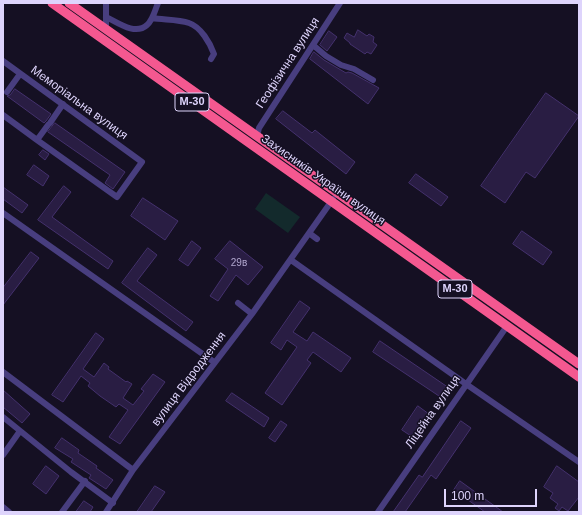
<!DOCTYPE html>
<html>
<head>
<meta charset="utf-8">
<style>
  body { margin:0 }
  #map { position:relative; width:582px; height:515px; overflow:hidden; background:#151023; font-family:Arial,sans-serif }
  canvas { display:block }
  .frame { position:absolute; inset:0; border:4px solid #ded4fc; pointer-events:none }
  .scale { position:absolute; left:444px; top:489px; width:93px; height:18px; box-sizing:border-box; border:2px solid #ded4fc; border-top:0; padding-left:5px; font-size:12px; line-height:14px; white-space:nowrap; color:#ded4fc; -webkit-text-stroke:3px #151023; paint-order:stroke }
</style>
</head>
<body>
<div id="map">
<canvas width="582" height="515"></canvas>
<div class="frame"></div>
<div class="scale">100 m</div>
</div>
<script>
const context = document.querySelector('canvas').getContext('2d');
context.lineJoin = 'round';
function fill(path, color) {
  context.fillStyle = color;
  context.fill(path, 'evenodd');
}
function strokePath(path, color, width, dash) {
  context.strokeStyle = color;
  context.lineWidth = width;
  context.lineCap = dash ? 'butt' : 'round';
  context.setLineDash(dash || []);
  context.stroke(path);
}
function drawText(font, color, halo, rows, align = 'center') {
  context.font = font + ' Arial,sans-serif';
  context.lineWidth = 3;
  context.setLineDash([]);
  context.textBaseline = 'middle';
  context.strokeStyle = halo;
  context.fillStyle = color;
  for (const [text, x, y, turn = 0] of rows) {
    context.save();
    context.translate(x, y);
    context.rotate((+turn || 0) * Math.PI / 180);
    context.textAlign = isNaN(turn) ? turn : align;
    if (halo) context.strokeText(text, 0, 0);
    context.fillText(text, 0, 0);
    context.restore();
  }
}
const green = new Path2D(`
  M266 193 300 217 288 233 255 209Z`);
const building = new Path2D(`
  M358 30 367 36 369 34 374 37 373 42 377 45 371 54 367 52 365 54 350 44V43L344 38 347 33 354 37Z
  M329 31 337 37 327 51 320 45Z
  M314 52 324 60 346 73 348 72 352 73 379 88 368 104 310 59Z
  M15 89 51 114 46 121 44 123 7 96 10 95Z
  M546 93 579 116 535 178 526 172 505 203 481 186Z
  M283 111 312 133 315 130 355 162 346 174 276 119Z
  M55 123 125 172 113 189 105 183 110 175 48 132Z
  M43 150 49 154 45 160 39 155Z
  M34 165 49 176 43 186 27 175Z
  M416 174 448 197 441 206 409 183Z
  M64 186 71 192 52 217 113 261 108 269 38 220Z
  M3 187 28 205 22 213 3 199Z
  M143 198 178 221 165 240 131 216Z
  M522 231 552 252 543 265 513 244Z
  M192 241 201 248 188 266 179 260Z
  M230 241 263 267 248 285 236 275 218 301 210 296 228 269 215 259Z
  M148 248 157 255 137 281 193 322 186 331 122 283Z
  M31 252 39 258 3 305V288Z
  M300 301 310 308 293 332 307 341 313 332 351 358 341 372 313 352 307 360 311 363 282 405 265 393 297 347 287 340 281 350 271 343Z
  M96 333 104 339 83 369 94 377 104 363 109 367 108 369 126 382 127 381 132 384 123 398 133 405 144 391 141 389 153 374 165 382 120 444 109 437 128 410 119 404 116 407 100 396 88 386 90 383 81 376 63 402 52 395Z
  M380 341 452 390 445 400 373 352Z
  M3 390 30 414 22 423 3 407Z
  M232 393 269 418 264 427 226 401Z
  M418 406 433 417 417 440 402 430Z
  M281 421 287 425 275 442 269 438Z
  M461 421 471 428 436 479 431 475 405 512H393L419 475 422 477Z
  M62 438 79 450 78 453 97 466 96 468 113 480 106 489 89 478 91 475 71 462 73 459 55 448Z
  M46 466 59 476 46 494 33 484Z
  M557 466 579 482V497L568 511 562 507 559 511 555 508 558 504 550 498 553 493 544 487Z
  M460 481 503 512H485L454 490Z
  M155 486 165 492 151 512H137Z
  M84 501 93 507 90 512H76Z`);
const minor = new Path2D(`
  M106 3V30
  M106 17C117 22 135 36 147 25 153 20 155 10 158 3
  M152 18C164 20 178 19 189 23 201 27 210 43 214 54L211 59
  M313 45 326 56 341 65 354 69 373 80
  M3 61 142 162 117 197 37 140
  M7 92 20 74
  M3 115 37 140 48 125
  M50 123 63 104
  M257 136 259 128 340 3
  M3 213 214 362
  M309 233 317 239
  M291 260 466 384 579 462
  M238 303 252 314
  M3 372 133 470
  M3 417 71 472 113 503
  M3 455 20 431
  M3 507 9 512
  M62 512 85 481
  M106 512 133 470 252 314 333 199
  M378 512 507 326`);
const highway = new Path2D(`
  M52 3 579 377
  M69 3 579 364`);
const numberNames = [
  ["29в",239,263]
];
const shields = [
  [192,102,34],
  [455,289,34]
];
const shieldNames = [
  ["М-30",192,102],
  ["М-30",455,289]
];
const streetNames = [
  ["Геофізична вулиця",288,63,-57],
  ["Меморіальна вулиця",79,103,36],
  ["Захисників України вулиця",323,180,35],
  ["вулиця Відродження",189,379,-53],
  ["Ліцейна вулиця",433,412,-55]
];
fill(green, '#132a2c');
fill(building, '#291d43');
strokePath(building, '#44316d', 1);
strokePath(minor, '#483e7f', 6);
strokePath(highway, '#f45890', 9);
drawText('10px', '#b1a6ce', null, numberNames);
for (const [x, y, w] of shields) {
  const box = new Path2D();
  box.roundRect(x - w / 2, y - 9, w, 18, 3);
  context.fillStyle = '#151023';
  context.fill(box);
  strokePath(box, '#ded4fc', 1);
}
drawText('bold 11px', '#ded4fc', null, shieldNames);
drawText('12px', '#ded4fc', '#151023', streetNames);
</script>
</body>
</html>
